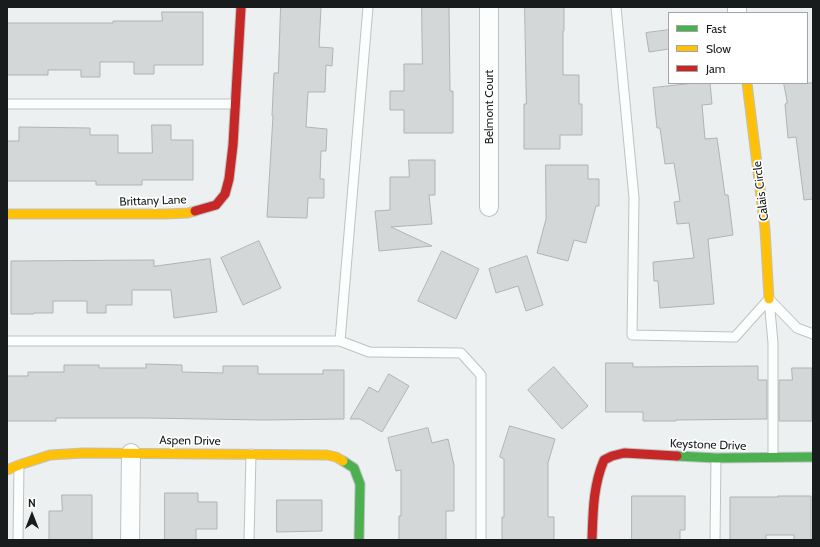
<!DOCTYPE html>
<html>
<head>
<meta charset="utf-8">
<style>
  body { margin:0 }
  #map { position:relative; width:820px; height:547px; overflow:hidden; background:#ecf0f0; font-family:Cabin,sans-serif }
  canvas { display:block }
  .frame { position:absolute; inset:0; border:8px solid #191c1c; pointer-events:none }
  .legend { position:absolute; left:668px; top:12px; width:140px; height:72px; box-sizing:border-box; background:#fff; border:1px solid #a3a4a4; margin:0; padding:5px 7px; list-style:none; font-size:12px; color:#191c1c }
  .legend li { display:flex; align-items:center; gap:8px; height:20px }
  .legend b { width:20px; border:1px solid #a3a4a4 }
  .north { position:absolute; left:12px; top:495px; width:40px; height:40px; -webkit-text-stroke:3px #fff; paint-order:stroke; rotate:0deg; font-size:11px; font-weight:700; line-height:16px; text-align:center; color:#191c1c }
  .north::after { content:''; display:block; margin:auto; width:14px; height:18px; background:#191c1c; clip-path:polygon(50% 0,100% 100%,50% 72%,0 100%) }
</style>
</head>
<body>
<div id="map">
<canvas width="820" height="547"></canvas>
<div class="frame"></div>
<ul class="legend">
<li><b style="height:5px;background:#4caf50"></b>Fast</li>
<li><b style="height:5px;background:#ffc107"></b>Slow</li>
<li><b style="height:5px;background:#c62828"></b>Jam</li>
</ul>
<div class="north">N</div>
</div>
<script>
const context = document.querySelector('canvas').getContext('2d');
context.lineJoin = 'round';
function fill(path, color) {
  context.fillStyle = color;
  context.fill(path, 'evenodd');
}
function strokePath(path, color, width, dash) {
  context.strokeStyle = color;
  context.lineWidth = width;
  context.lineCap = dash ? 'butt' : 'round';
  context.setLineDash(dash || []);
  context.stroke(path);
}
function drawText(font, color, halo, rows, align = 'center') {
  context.font = font + ' Cabin,sans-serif';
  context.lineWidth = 3.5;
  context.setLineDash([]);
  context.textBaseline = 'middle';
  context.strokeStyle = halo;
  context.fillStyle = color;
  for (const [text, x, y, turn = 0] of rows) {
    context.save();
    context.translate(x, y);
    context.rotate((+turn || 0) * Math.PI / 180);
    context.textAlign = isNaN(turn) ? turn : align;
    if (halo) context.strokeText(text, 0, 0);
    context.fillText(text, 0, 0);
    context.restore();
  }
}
const building = new Path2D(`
  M281 7H321L319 47 333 48 332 66 326 65 325 92H308L306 127 327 129 326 151H321L320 179H324V198H308L307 218 267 217 273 116H272L274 73H278Z
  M422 7H449L450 91H453V133H404V110H390V91H404V64H422Z
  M525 7H564V31H563V75H579V104H582V135H560V149H524V104H526Z
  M162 12H203V65H154V74H134V62H100V77H81V70H48V75H7V23H113V21H162Z
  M669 30V49L649 52 646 33Z
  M695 83H710L712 104 702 105 705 139 717 138 725 195H728L733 235 708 239 714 304 660 308 658 281H654L653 262 694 258 689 223 677 224 674 202 680 201 674 163 665 164 660 128H657L653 88Z
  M784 83H813V199L804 200 796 137 788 138 785 104 787 103Z
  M152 125H171V140H193V180H142V185H96V181H7V141H19V127L90 128V135H118V153H152Z
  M409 160H435V195H429L432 224 391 227 432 246 379 251 375 211 390 210V177H409Z
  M546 165H588V179H599V206H596L586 243 574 240 568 261 537 253 546 219Z
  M259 241 281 288 243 305 221 258Z
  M442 251 479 269 456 319 418 301Z
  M527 256 543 305 526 311 518 286 496 293 489 269Z
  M210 259 217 312 174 318 171 290H132V305H106V313H87V301H53V313H34V314H11V261L154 260V266Z
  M606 363H633V367L758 366V380H767V419L676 420V421H643V412H606Z
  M146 364 182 365V372L223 373V366H258V374H323V370H344V419L263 420 146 418H56V421H7V376H28V372H64V365H99V368H146Z
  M554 367 588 406 562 429 528 390Z
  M792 368H812V421H779V380H792Z
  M389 374 409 386 382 432 360 419H350L369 387 378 392Z
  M510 426 555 439 548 463V517H554V540H502V517H504V459L500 457Z
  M428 428 432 443 448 439 454 465V511H446V540H399V516H401V470L396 471 388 438Z
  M165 493H198V502H217V529H196V540H165Z
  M62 495H92V540H49V511H62Z
  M632 496H685V530H680V540H632Z
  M778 496H811V540H794V535H766V540H730V497H778Z
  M277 500H322V531L277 532Z`);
const lane = new Path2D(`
  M616 7 634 198 632 335 735 337 769 299
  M7 104H235
  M769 299 773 343V457
  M769 299 797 328 813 334
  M7 341H340L369 352 461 353 481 375V540
  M340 341 368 7
  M18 540 19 465
  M249 540 251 454
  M715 540 716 458`);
const street = new Path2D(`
  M737 7V13
  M489 207V7
  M130 540 131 453`);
const fast = new Path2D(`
  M677 456 716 458 813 457
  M343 461 354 468 360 484 359 540`);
const slow = new Path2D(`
  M747 83 765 229 769 299
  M7 214H166L188 213 195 211
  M7 470 19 465 50 455 83 453 327 455 336 457 343 461`);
const jam = new Path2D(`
  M195 211 216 205 225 194 229 179 233 145 241 7
  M592 540C593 512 593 486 604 460L612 456 624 453 677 456`);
const streetNames = [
  ["Belmont Court",489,107,-90],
  ["Calais Circle",761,191,-97],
  ["Brittany Lane",153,201,-2],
  ["Aspen Drive",190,441,1],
  ["Keystone Drive",708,445,2]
];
fill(building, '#d4d7d7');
strokePath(building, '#b0b3b3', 1);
strokePath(lane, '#bfc2c2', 11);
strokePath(street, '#bfc2c2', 20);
strokePath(fast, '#bfc2c2', 11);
strokePath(slow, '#bfc2c2', 11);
strokePath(jam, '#bfc2c2', 11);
strokePath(lane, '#fcfdfd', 9);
strokePath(street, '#fcfdfd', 18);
strokePath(fast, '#4caf50', 9);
strokePath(slow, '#ffc107', 9);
strokePath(jam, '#c62828', 9);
drawText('12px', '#191c1c', '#fff', streetNames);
</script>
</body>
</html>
